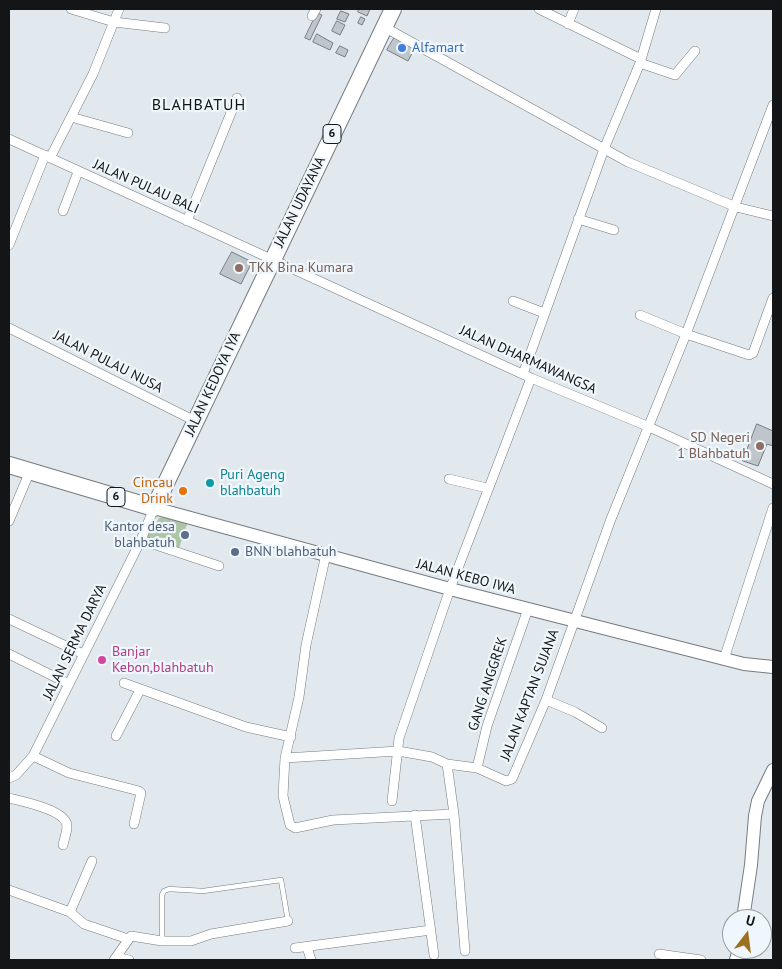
<!DOCTYPE html>
<html>
<head>
<meta charset="utf-8">
<style>
  body { margin:0 }
  #map { position:relative; width:782px; height:969px; overflow:hidden; background:#e1e9ee; font-family:"PT Sans",sans-serif }
  canvas { display:block }
  .frame { position:absolute; inset:0; border:10px solid #131517; pointer-events:none }
  .north { position:absolute; left:722px; top:909px; width:50px; height:50px; box-sizing:border-box; background:#eff6fc; border:1px solid #979ca0; border-radius:50%; rotate:15deg; font-size:14px; font-weight:700; line-height:20px; text-align:center; color:#131517 }
  .north::after { content:''; display:block; margin:auto; width:18px; height:22px; background:#9b721f; clip-path:polygon(50% 0,100% 100%,50% 72%,0 100%) }
</style>
</head>
<body>
<div id="map">
<canvas width="782" height="969"></canvas>
<div class="frame"></div>
<div class="north">U</div>
</div>
<script>
const context = document.querySelector('canvas').getContext('2d');
context.lineJoin = 'round';
function fill(path, color) {
  context.fillStyle = color;
  context.fill(path, 'evenodd');
}
function strokePath(path, color, width, dash) {
  context.strokeStyle = color;
  context.lineWidth = width;
  context.lineCap = dash ? 'butt' : 'round';
  context.setLineDash(dash || []);
  context.stroke(path);
}
function drawText(font, color, halo, rows, align = 'center') {
  context.font = font + ' "PT Sans",sans-serif';
  context.lineWidth = 4.5;
  context.setLineDash([]);
  context.textBaseline = 'middle';
  context.strokeStyle = halo;
  context.fillStyle = color;
  for (const [text, x, y, turn = 0] of rows) {
    context.save();
    context.translate(x, y);
    context.rotate((+turn || 0) * Math.PI / 180);
    context.textAlign = isNaN(turn) ? turn : align;
    if (halo) context.strokeText(text, 0, 0);
    context.fillText(text, 0, 0);
    context.restore();
  }
}
const green = new Path2D(`
  M169 516 188 521 178 551 146 540 147 530 151 531 159 518Z`);
const building = new Path2D(`
  M359 9H370L367 16 358 12Z
  M341 11 349 14 345 22 337 19Z
  M317 13 322 15 310 40 305 38Z
  M361 17 365 19 362 25 358 23Z
  M337 21 345 25 340 35 332 31Z
  M317 34 333 43 330 50 313 42Z
  M396 35 416 46 408 61 387 50Z
  M340 46 348 50 345 57 336 53Z
  M232 252 252 262 241 284 220 274Z
  M757 424 773 431V446L767 444 758 466 743 461Z`);
const lane = new Path2D(`
  M162 941V895L164 891 169 889 203 891 281 880 288 921`);
const street = new Path2D(`
  M71 9 114 22 165 28
  M539 9 641 59
  M312 16 316 9
  M568 24 574 9
  M384 27 628 162 736 207 773 216
  M640 63 675 75 695 51
  M71 117 128 133
  M9 139 531 378 647 426 773 484
  M50 158 93 74 119 9
  M63 211 78 172
  M578 219 614 230
  M187 221 237 98
  M9 245 45 155
  M513 301 544 313
  M640 315 686 334 749 355 753 353 773 298
  M9 328 195 421
  M523 374 604 149 640 63 656 9
  M449 479 487 488
  M9 521 30 471
  M141 540 219 566
  M326 554 306 645 299 697 285 758 283 796 290 825 295 828 333 820 454 814
  M9 619 83 654
  M9 654 69 684
  M724 659 773 508
  M124 683 246 727 291 737
  M546 700 575 712 602 728
  M116 736 140 690
  M33 756 69 773 139 791 141 793 134 824
  M285 758 398 751 432 757 447 764 477 768 506 781 512 779 546 700 611 519 686 334 773 105
  M447 764 454 814 465 951
  M477 768 487 726 528 609
  M9 778 16 775 33 756 141 540 154 508
  M9 798C22 801 60 809 66 822 69 828 64 839 63 845
  M392 801 399 738 450 589 531 378
  M415 815 434 955
  M9 890 70 912 84 924 128 939
  M70 912 92 861
  M307 947 311 960
  M295 948 431 930
  M659 954 701 960
  M116 957 129 960
  M114 960 131 936 162 941H191L211 934 288 921`);
const secondary = new Path2D(`
  M154 508 450 589 744 664 773 667
  M743 919 751 865 755 816 758 801 773 770
  M736 960 739 949`);
const highway = new Path2D(`
  M9 465 154 508 393 9`);
const markers = [
  [402,48,5,"#3f7fe0"],
  [239,268,5,"#8d6e63"],
  [760,446,5,"#8d6e63"],
  [210,483,5,"#0f9aa8"],
  [183,491,5,"#e8710a"],
  [185,535,5,"#5c6f8a"],
  [235,552,5,"#5c6f8a"],
  [102,660,5,"#d1479c"]
];
const shields = [
  [332,134,18],
  [116,497,18]
];
const shieldNames = [
  ["6",332,134],
  ["6",116,497]
];
const shopNames = [
  ["Alfamart",412,48]
];
const streetNames = [
  ["JALAN PULAU BALI",146,187,24],
  ["JALAN UDAYANA",300,202,-64],
  ["JALAN DHARMAWANGSA",528,360,24],
  ["JALAN PULAU NUSA",108,362,27],
  ["JALAN KEDOYA IYA",213,384,-65],
  ["JALAN KEBO IWA",466,577,15],
  ["JALAN SERMA DARYA",75,642,-64],
  ["GANG ANGGREK",488,684,-72],
  ["JALAN KAPTAN SUJANA",530,695,-69]
];
const educationNames = [
  ["TKK Bina Kumara",249,268],
  ["SD Negeri",750,438,"right"],
  ["1 Blahbatuh",750,454,"right"]
];
const cultureNames = [
  ["Puri Ageng",220,475],
  ["blahbatuh",220,491]
];
const foodNames = [
  ["Cincau",173,483],
  ["Drink",173,499]
];
const serviceNames = [
  ["Kantor desa",175,527],
  ["blahbatuh",175,543],
  ["BNN blahbatuh",245,552,"left"]
];
const hotelNames = [
  ["Banjar",112,652],
  ["Kebon,blahbatuh",112,668]
];
const quarterNames = [
  ["BLAHBATUH",199,105]
];
fill(green, '#acc5a5');
fill(building, '#bec5cb');
strokePath(building, '#767c81', 1);
strokePath(lane, '#757b81', 5.5);
strokePath(street, '#757b81', 10);
strokePath(secondary, '#757b81', 14);
strokePath(highway, '#757b81', 18);
strokePath(lane, '#fff', 4.5);
strokePath(street, '#fff', 9);
strokePath(secondary, '#fff', 12);
strokePath(highway, '#fff', 16);
for (const [x, y, r, color] of markers) {
  const dot = new Path2D();
  dot.arc(x, y, r, 0, 2 * Math.PI);
  context.fillStyle = color;
  context.fill(dot);
  strokePath(dot, '#eff6fc', 2);
}
for (const [x, y, w] of shields) {
  const box = new Path2D();
  box.roundRect(x - w / 2, y - 9.5, w, 19, 4);
  context.fillStyle = '#eff6fc';
  context.fill(box);
  strokePath(box, '#131517', 1);
}
drawText('bold 12px', '#131517', null, shieldNames);
drawText('14px', '#366cbe', '#eff6fc', shopNames, 'left');
drawText('14px', '#131517', '#eff6fc', streetNames);
drawText('14px', '#785e54', '#eff6fc', educationNames, 'left');
drawText('14px', '#0d838f', '#eff6fc', cultureNames, 'left');
drawText('14px', '#c56008', '#eff6fc', foodNames, 'right');
drawText('14px', '#4e5e75', '#eff6fc', serviceNames, 'right');
drawText('14px', '#b23c85', '#eff6fc', hotelNames, 'left');
context.letterSpacing = '1px';
drawText('16px', '#131517', '#eff6fc', quarterNames);
context.letterSpacing = '0px';
</script>
</body>
</html>
